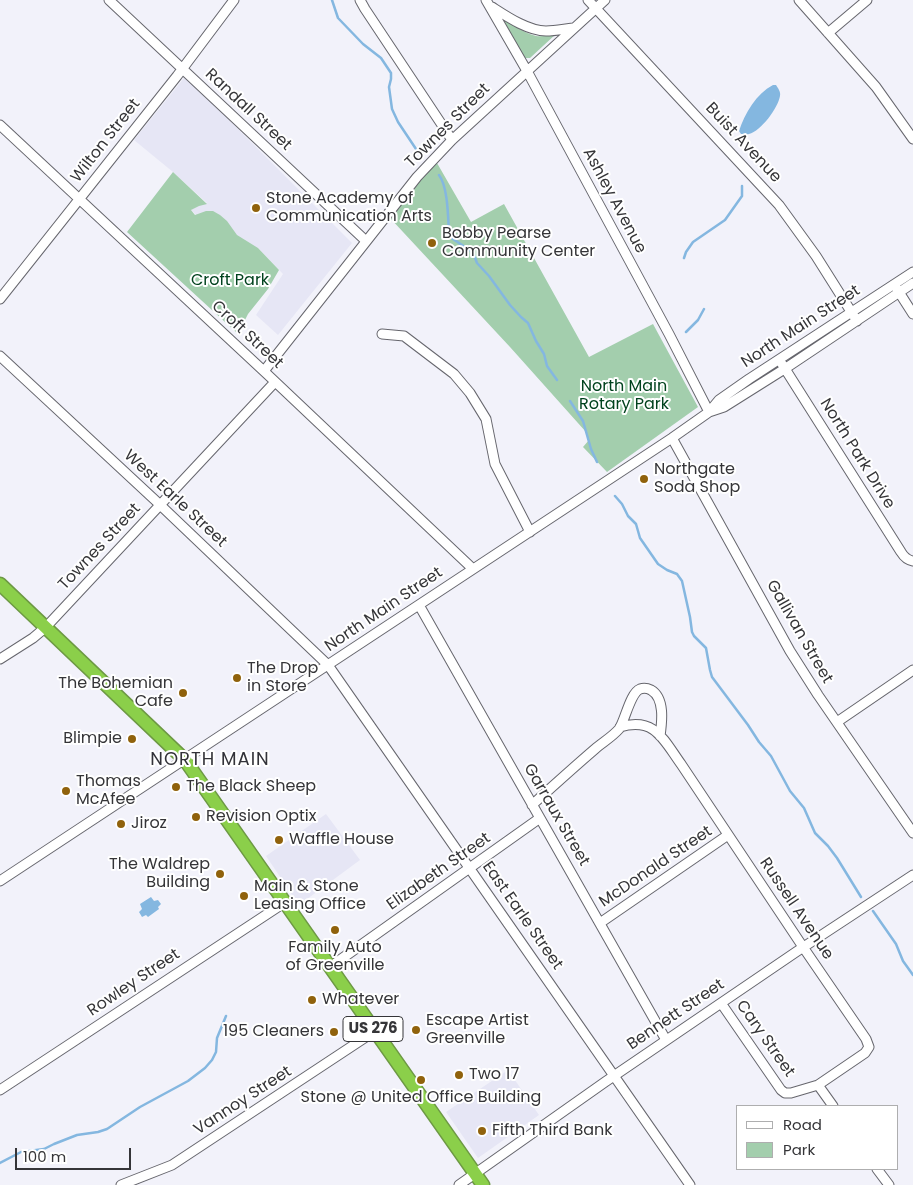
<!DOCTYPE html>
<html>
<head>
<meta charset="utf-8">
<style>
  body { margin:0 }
  #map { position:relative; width:913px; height:1185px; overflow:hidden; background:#f2f2fa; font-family:Poppins,sans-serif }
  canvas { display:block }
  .legend { position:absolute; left:736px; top:1105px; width:162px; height:65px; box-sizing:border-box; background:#fff; border:1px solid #aeaeaf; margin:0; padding:6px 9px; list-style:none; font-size:15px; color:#353538 }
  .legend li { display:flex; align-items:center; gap:10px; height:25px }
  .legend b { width:25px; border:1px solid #aeaeaf }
  .scale { position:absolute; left:15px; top:1148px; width:116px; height:22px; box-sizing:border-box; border:2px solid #353538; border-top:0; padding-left:6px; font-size:15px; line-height:18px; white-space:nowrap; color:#353538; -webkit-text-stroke:4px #fff; paint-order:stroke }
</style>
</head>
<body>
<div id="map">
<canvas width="913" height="1185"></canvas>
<ul class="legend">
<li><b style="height:6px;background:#fff"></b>Road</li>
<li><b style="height:14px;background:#a3cead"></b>Park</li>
</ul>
<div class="scale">100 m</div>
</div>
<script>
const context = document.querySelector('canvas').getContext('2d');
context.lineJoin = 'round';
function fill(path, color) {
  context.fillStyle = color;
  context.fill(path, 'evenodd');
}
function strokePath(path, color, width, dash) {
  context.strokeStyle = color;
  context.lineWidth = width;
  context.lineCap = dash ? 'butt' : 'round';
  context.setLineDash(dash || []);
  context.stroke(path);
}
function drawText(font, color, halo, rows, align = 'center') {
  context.font = font + ' Poppins,sans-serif';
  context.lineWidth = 4;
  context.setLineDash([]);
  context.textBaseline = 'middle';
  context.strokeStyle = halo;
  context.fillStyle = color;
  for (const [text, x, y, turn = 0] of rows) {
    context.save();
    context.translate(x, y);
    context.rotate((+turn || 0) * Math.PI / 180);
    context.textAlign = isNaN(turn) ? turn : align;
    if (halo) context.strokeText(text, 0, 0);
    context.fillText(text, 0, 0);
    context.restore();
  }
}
const built = new Path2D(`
  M184 78 216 107 352 243 278 335 256 315 283 274 258 248 228 246 191 210 199 205 207 203 173 172 134 140Z
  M326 814 360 860 299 905 266 856Z
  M508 1070 539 1115 478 1158 446 1112Z`);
const green = new Path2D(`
  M499 15C510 22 523 33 536 36 542 37 550 35 556 34L530 58H523Z
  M437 163 471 222 504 204 589 357 653 324 698 407 607 472 583 447 589 440 586 432 510 347 390 218 414 187Z
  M173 172 207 204 199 206 191 210 195 215 206 211H213L220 215 227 221 237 235 258 248 279 270 268 289 248 314 238 334 127 232Z`);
const water = new Path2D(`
  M773 85H776C778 88 781 92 780 96 778 108 761 131 749 134 747 135 744 134 741 134L739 131C745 113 756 94 773 85Z
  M151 897 154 901 158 900 161 904 158 907 159 909 148 917 146 915 142 917 139 912 142 909 140 904Z`);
const stream = new Path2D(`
  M332 0 338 18 363 44 381 58 391 73V79L389 87 392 109 398 122 418 152
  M439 175C448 187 448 217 449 233L453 239 471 251 474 255 477 263 489 276 510 305 521 317 528 323 536 341 544 354 547 366 557 380
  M684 258 686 252 693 242 725 220 742 196V186
  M686 332 698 320 704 309
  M570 401 583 421 591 449 597 462
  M615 496 622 504 628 516 636 524 640 538 658 564 667 570 677 574 682 581 690 617 692 632 694 636 706 648 710 670 712 677 748 725 759 742 771 756 790 791 804 808 815 833 828 846 837 858 861 897
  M873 911 896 944 903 961 913 975
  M0 1163 21 1152 44 1149 54 1144 77 1135 98 1132 107 1129 140 1107 188 1081 205 1068 212 1060 216 1052 217 1038 226 1016`);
const minor = new Path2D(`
  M109 0 366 241
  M360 0 365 9 452 140
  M486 0 527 71 669 334 709 412
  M588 0 779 205 816 256 857 321
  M799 0 876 87 913 139
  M492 7C506 16 528 31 546 31 555 31 564 29 573 28
  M828 33 867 0
  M0 125 268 375 473 569
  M897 289 913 314
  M0 299 177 76 234 0
  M382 334 404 336 454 374 470 393 486 419 495 464 530 532
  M0 356 156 501 328 665 690 1185
  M782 364 901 552C904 557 907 560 913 561
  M264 371 417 177 452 140 605 0
  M709 412 719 400 749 379 913 272
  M672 438 790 651 818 695 913 833
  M419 605 666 1040
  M0 659 33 638 46 627 275 382
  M837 722 913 670
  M620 727C655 717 663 739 681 764L803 947 866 1039 869 1047 865 1053 818 1085 791 1093H785L781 1090 721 1003
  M532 805C553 786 574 767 595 749 603 742 612 737 619 729 625 721 630 693 640 689 643 688 647 688 651 690 665 698 662 722 660 736
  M0 881 672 438 709 412 724 407 786 368 913 283
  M600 923 728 835
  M330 967 540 818
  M818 1085 833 1106
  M0 1090 284 903
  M877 1169 889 1185
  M121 1185 172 1165 375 1031
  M459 1185 605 1082 796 952 913 875`);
const highway = new Path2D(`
  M0 584 185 760 483 1185`);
const markers = [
  [256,208,5,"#90620c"],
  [432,243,5,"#90620c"],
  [644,479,5,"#90620c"],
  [237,678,5,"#90620c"],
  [183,693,5,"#90620c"],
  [132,739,5,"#90620c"],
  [176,787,5,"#90620c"],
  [66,791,5,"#90620c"],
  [196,817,5,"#90620c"],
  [121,824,5,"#90620c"],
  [279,840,5,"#90620c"],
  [220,874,5,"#90620c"],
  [244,896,5,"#90620c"],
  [335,930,5,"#90620c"],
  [312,1000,5,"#90620c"],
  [416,1030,5,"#90620c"],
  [334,1032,5,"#90620c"],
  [459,1075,5,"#90620c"],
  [421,1080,5,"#90620c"],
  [482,1131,5,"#90620c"]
];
const shields = [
  [373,1029,60]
];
const shieldNames = [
  ["US 276",373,1029]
];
const streetNames = [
  ["Randall Street",248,110,43],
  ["Townes Street",448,126,-45],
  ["Wilton Street",106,141,-52],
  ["Buist Avenue",743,143,47],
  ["Ashley Avenue",614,201,62],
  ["North Main Street",801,327,-33],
  ["Croft Street",247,335,43],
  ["North Park Drive",857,454,58],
  ["West Earle Street",175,499,43],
  ["Townes Street",100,547,-47],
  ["North Main Street",384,610,-34],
  ["Gallivan Street",799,632,60],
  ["Garraux Street",556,815,60],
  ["McDonald Street",656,867,-34],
  ["Elizabeth Street",439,872,-35],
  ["Russell Avenue",796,909,56],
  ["East Earle Street",522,916,55],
  ["Rowley Street",134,983,-34],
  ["Bennett Street",676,1015,-34],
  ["Cary Street",765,1039,55],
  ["Vannoy Street",243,1101,-33]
];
const poiNames = [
  ["Stone Academy of",266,199],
  ["Communication Arts",266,217],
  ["Bobby Pearse",442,234],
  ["Community Center",442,252],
  ["Northgate",654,470],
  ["Soda Shop",654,488],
  ["The Drop",247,669],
  ["in Store",247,687],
  ["The Bohemian",173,684,"right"],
  ["Cafe",173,702,"right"],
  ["Blimpie",122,739,"right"],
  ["Thomas",76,782],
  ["McAfee",76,800],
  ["The Black Sheep",186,787],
  ["Revision Optix",206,817],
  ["Jiroz",131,824],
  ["Waffle House",289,840],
  ["The Waldrep",210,865,"right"],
  ["Building",210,883,"right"],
  ["Main & Stone",254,887],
  ["Leasing Office",254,905],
  ["Family Auto",335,948,"center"],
  ["of Greenville",335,966,"center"],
  ["Whatever",322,1000],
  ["Escape Artist",426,1021],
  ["Greenville",426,1039],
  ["195 Cleaners",324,1032,"right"],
  ["Two 17",469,1075],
  ["Stone @ United Office Building",421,1098,"center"],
  ["Fifth Third Bank",492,1131]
];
const parkNames = [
  ["Croft Park",230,281],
  ["North Main",624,387],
  ["Rotary Park",624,405]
];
const neighbourhoodNames = [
  ["NORTH MAIN",210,760]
];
fill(built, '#e6e6f5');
fill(green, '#a3cead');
fill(water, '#84b7e0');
strokePath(stream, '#84b7e0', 2.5);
strokePath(minor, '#66666d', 11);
strokePath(highway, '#6d9944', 15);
strokePath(minor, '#fff', 9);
strokePath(highway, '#8bcf4a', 12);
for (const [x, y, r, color] of markers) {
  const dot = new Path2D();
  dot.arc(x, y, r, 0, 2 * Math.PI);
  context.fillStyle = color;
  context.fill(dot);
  strokePath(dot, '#fff', 2);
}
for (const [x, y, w] of shields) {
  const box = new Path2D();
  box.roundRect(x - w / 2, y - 12.5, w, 25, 4);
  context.fillStyle = '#fff';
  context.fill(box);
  strokePath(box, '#353538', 1);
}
drawText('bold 15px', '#353538', null, shieldNames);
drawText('16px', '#353538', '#fff', streetNames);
drawText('16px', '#353538', '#fff', poiNames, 'left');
drawText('16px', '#00421d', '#fff', parkNames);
context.letterSpacing = '1px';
drawText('18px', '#333339', '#fff', neighbourhoodNames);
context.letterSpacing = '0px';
</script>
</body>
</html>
